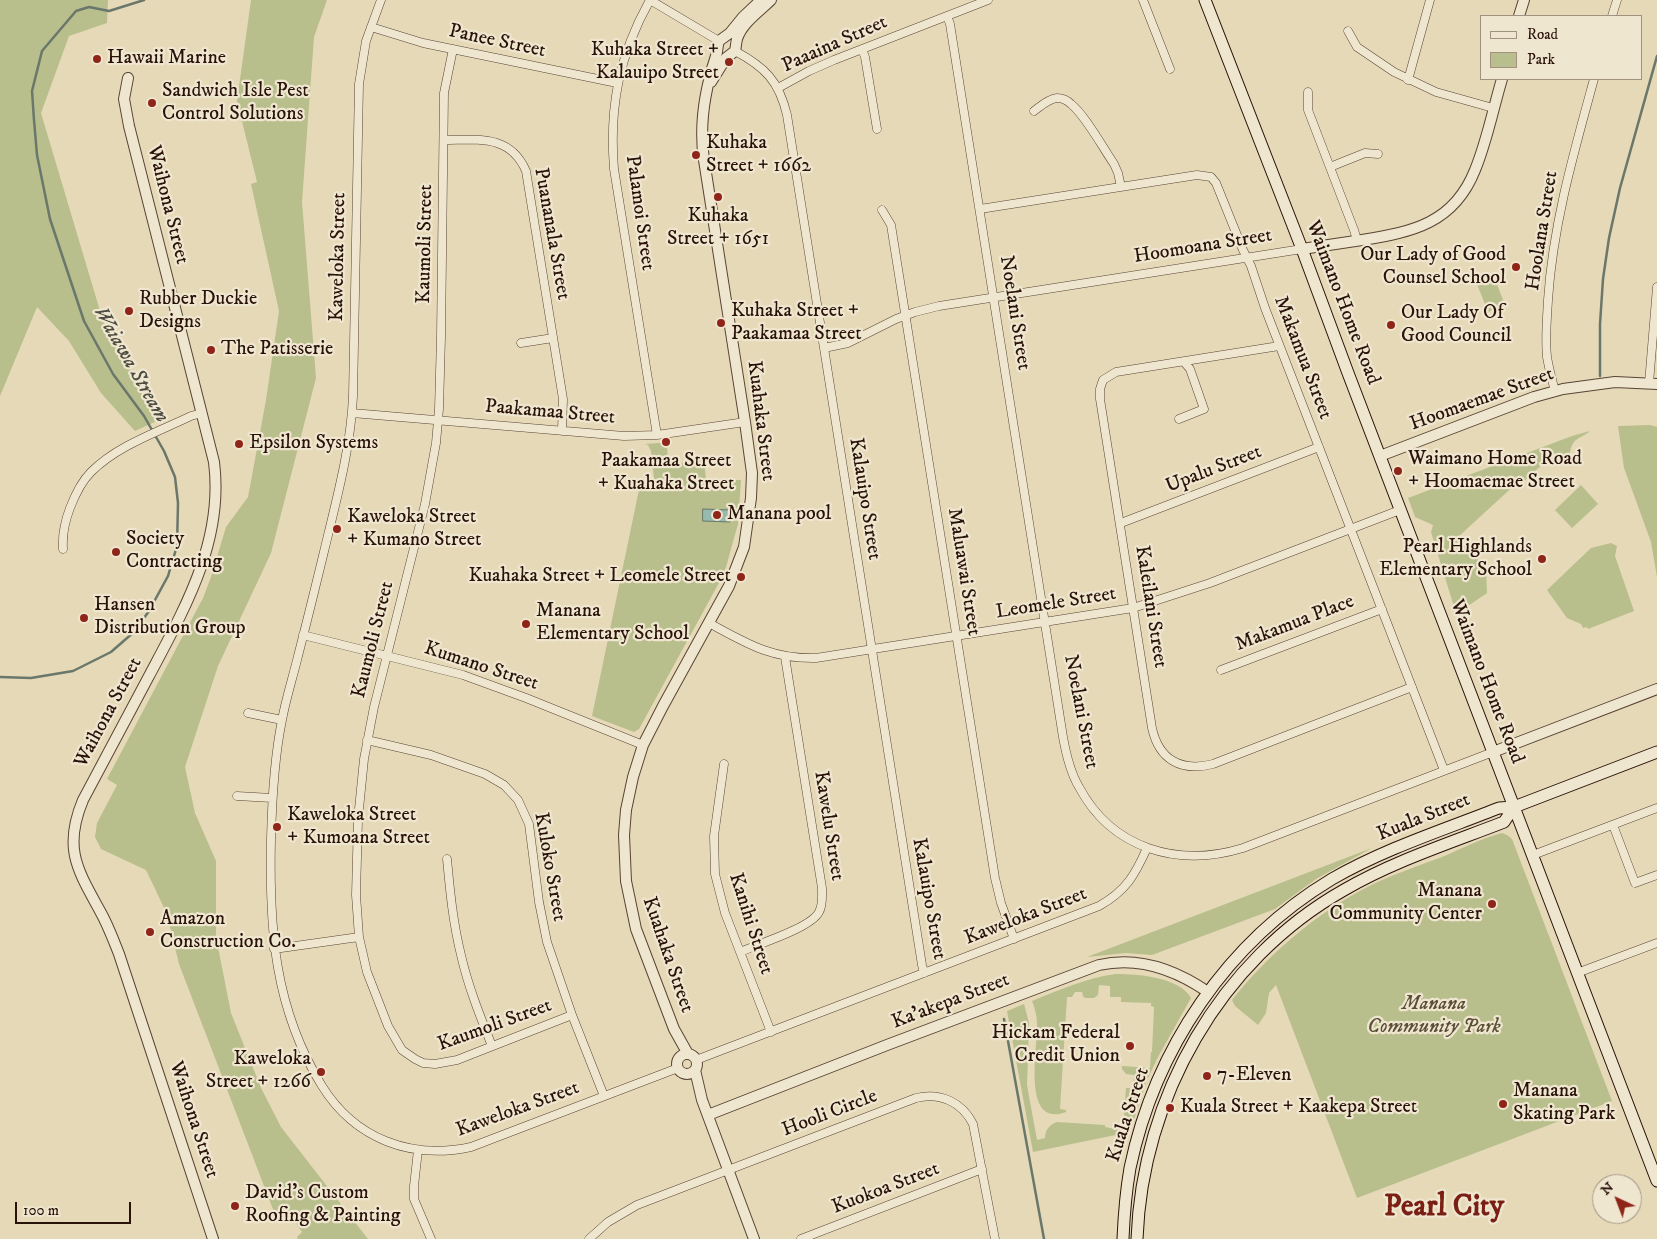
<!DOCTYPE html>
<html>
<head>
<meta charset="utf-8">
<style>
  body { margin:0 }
  #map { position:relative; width:1657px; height:1239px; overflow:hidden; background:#e6d9b7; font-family:"IM FELL DW Pica",serif }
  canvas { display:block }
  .legend { position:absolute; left:1480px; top:15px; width:162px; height:65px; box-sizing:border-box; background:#efe6d0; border:1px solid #a09180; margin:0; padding:6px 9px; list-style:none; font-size:15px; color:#291208 }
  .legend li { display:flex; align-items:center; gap:10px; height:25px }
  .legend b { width:25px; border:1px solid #a09180 }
  .north { position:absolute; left:1592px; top:1174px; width:50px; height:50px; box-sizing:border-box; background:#efe6d0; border:1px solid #a09180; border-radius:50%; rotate:317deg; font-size:14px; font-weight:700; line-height:20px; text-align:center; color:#291208 }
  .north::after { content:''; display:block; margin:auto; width:18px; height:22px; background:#8f2418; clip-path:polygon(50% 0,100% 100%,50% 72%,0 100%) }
  .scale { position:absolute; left:15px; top:1202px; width:116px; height:22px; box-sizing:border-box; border:2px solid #291208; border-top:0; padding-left:6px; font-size:15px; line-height:18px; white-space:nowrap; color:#291208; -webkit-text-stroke:4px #efe6d0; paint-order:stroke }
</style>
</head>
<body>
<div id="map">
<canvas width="1657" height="1239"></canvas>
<ul class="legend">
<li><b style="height:6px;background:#efe6d0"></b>Road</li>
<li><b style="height:14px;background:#b8be8c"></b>Park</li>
</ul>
<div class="north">N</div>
<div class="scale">100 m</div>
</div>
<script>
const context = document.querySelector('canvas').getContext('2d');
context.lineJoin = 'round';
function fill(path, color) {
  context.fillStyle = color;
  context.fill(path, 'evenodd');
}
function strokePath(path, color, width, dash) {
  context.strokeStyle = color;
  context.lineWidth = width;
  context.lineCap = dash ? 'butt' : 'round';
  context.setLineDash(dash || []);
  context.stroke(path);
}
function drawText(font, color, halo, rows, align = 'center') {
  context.font = font + ' "IM FELL DW Pica",serif';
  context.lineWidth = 4.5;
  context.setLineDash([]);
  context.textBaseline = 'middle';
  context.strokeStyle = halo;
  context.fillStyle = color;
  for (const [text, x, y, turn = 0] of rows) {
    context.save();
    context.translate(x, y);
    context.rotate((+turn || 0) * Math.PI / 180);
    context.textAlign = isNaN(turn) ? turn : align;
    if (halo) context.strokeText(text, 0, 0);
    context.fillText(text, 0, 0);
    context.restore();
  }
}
const green = new Path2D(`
  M0 0H108L107 23 69 36 41 113 103 321 159 420 135 431 101 393 69 341 37 307 0 396Z
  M251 0H327L314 37 302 202 316 378 271 553 218 666 185 767 195 813 216 861V937L231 1013 261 1088 281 1127 368 1239H298L297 1237 302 1232 286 1208 274 1212 179 964 167 914 146 870 101 849 95 837 97 823 117 785 107 779 203 598 211 577 226 527 248 497 266 400 279 311 251 184 257 182 237 101Z
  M1494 277 1505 305 1488 312 1477 284Z
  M1650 425 1657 427V577L1651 542 1624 468 1618 426Z
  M1590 431C1581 439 1572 437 1570 453L1560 458 1555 453 1521 484 1518 482 1458 537 1486 569 1487 593 1471 604 1455 610 1431 532 1433 525 1415 517 1408 498 1572 436Z
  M672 442 667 448 669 465 704 459 706 480H741L738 524 726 567 720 581 639 729 634 732 592 716 641 480 654 479 651 451 648 445 645 444Z
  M1581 485 1598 504 1572 528 1555 510Z
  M1611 543 1617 546 1615 556 1634 611 1588 629 1587 627 1583 628 1581 624 1567 618 1547 590 1591 548Z
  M1502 833 1507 835 1512 839 1612 1101 1357 1198 1276 985 1269 993 1266 1013 1258 1025 1235 1006 1232 1000C1272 950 1323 907 1382 880 1401 872 1422 864 1442 857 1461 849 1482 838 1502 833Z
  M1372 848 1316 879 1275 909 1152 955 1126 953 1087 957Z
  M1116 974C1137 974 1180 977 1191 998L1158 1057 1147 1080 1133 1122 1126 1120 1124 1116 1126 1088H1133L1134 1075 1126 1074 1122 1069V1066L1150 1068 1151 1052H1152L1154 1007 1151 1006V1003L1121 1002V997H1110V986L1099 985 1098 995 1094 998H1085L1083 996 1082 992H1075L1072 997H1067L1060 1109 1066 1110V1112C1021 1129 1038 1047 1037 1024 1037 1016 1035 1009 1032 1001 1059 990 1086 978 1116 974Z
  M1024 1004 1029 1023 1027 1085 1037 1140 1045 1138C1045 1130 1049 1125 1057 1122L1105 1125V1127L1130 1132 1033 1152 1007 1011Z`);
const water = new Path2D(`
  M703 509 730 510V522L703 521Z`);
const stream = new Path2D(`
  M1600 376V324L1603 279 1609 238 1620 188 1657 56
  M0 677 31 678 73 671 111 652 134 632 149 611 168 576 177 546 178 503 175 477 164 451 144 416 113 374 84 321 50 219 37 155 34 120 32 91 42 51 76 11 89 7 109 11 144 0
  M1004 1019 1044 1239`);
const minor = new Path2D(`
  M381 0 366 41 359 84 353 396C351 442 340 486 329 531 319 572 309 614 298 656 293 677 286 698 282 720 274 759 272 799 271 839 269 928 274 1008 322 1086 355 1139 411 1160 471 1147L678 1068
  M650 0C619 55 609 107 614 169L657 435
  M650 0 719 41
  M1143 0 1170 69
  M947 16 950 24 1063 737C1066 754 1070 772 1079 787 1112 849 1178 868 1243 848L1493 752
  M1612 16 1617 0
  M371 27 423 43 617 83
  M1348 31 1357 47 1394 72 1436 92 1493 108
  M453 49 444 93 441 337 439 409 436 443 425 504 374 707 364 759 358 819 356 895 359 937 367 972 388 1026 402 1050 415 1059 423 1063 435 1064 457 1060 572 1015
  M862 49 865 57 877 129
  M735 51C765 67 779 81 787 115L922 965 924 973
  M1408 80 1430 0
  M778 88 809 71 834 60 988 0
  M1308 92V110L1354 230 1357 240
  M1034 111C1041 106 1048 99 1057 98 1062 98 1067 100 1071 104 1085 115 1103 148 1114 164L1118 173 1121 187
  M444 140C478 140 510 134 526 171L563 399 562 431
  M1330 167 1365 153 1378 154
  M980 209 1197 175 1211 177 1216 183 1243 250 1251 266 1265 308 1444 770
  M882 210 891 225 995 878 1001 903 1014 939
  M521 343 553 338
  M1279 346 1116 372 1103 380 1100 389V399L1152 728C1159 760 1181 772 1213 764L1412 687
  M824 348 848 343 896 319 915 312 939 306 1302 249
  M1649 383 1657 287
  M1555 391C1552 380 1549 369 1547 357 1545 338 1547 319 1548 300 1553 224 1574 152 1594 79
  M352 413 624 436 657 435 745 422
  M1179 419 1204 409 1190 369 1184 362
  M1121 523 1319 447
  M63 549C62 534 65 521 70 508 75 495 81 482 91 472 118 445 158 432 191 416L202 413
  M709 623C746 643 771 659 816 658L1133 608 1210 583 1400 510
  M303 635 463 675 526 698 643 745
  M1221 670 1382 609
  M248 713 282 720
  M367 740 431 755 485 774 504 785 518 800 529 824 539 902 547 942 572 1015 604 1096
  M724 764 714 836 715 874 725 913 771 1032
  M237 796 272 798
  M1613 825 1635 883 1657 875
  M1533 855 1657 808
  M447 859C450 891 453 923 461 955 468 986 480 1016 492 1046
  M274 949 359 937
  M740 952C758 944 811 928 819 912 823 905 822 896 822 888L785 657
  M1577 973 1657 943
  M696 1060 1099 906C1126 891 1135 875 1147 848
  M418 1150 414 1186V1199L431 1239
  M589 1239 608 1222 637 1205 916 1098C940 1092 962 1102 973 1124L995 1239
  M801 1239 982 1169`);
const tertiary = new Path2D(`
  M1519 16 1524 0
  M128 78 124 99 129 126 214 462C224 541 185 608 149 676 127 717 105 758 83 800 63 848 77 869 100 911 108 925 113 939 119 954L213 1239
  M711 82 726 58 735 51C736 47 736 43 737 39 742 23 760 11 771 0
  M1302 249C1322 246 1342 243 1362 240 1413 232 1454 223 1475 170 1487 141 1493 109 1502 79
  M1380 456 1534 397 1563 389 1615 382 1657 384
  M1493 752 1657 689
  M688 1054 674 1029 636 929 626 881 624 835 626 810 633 777 643 745 663 706 729 586 744 547 751 498 752 473 745 422 704 160C699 126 705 89 716 56 718 51 717 46 719 41L730 33 743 17 761 0
  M677 1064a10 10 0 1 1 20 0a10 10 0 1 1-20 0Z
  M695 1070 702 1100 754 1239
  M708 1115 887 1045 1099 965C1138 956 1176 970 1208 992`);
const secondary = new Path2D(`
  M1205 0 1302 249 1348 373 1657 1181
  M1123 1239C1124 1215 1126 1191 1130 1168 1155 1049 1227 942 1332 879 1384 849 1443 830 1499 808L1514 807 1657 752
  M1137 1239C1142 1098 1220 960 1344 890 1394 861 1450 843 1504 822L1514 807`);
const markers = [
  [97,59,5,"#8f2418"],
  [729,62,5,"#8f2418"],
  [152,103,5,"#8f2418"],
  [696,155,5,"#8f2418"],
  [718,197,5,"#8f2418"],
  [1516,267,5,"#8f2418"],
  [129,311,5,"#8f2418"],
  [721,323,5,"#8f2418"],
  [1391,325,5,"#8f2418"],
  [211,350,5,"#8f2418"],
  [666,442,5,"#8f2418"],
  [239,444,5,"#8f2418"],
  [1398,471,5,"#8f2418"],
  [717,515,5,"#8f2418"],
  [337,529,5,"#8f2418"],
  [116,552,5,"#8f2418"],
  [1542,559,5,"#8f2418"],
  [741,577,5,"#8f2418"],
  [84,618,5,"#8f2418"],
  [526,624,5,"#8f2418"],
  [277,827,5,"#8f2418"],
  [1492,904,5,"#8f2418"],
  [150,932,5,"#8f2418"],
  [1130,1046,5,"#8f2418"],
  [321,1072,5,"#8f2418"],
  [1207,1076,5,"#8f2418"],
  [1503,1104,5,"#8f2418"],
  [1170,1108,5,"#8f2418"],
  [235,1206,5,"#8f2418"]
];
const streetNames = [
  ["Panee Street",497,42,12],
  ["Paaaina Street",835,45,-24],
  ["Waihona Street",167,205,76],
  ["Palamoi Street",639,213,82],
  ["Hoolana Street",1543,231,-81],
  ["Puananala Street",551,234,80],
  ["Kaumoli Street",426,244,-89],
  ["Hoomoana Street",1203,247,-9],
  ["Kaweloka Street",339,257,-89],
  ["Waimano Home Road",1342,303,69],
  ["Noelani Street",1014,313,81],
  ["Makamua Street",1302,358,69],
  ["Hoomaemae Street",1482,400,-20],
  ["Paakamaa Street",550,413,5],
  ["Kuahaka Street",760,421,83],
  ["Upalu Street",1214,470,-21],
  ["Kalauipo Street",864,499,81],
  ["Maluawai Street",963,572,81],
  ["Leomele Street",1056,604,-9],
  ["Kaleilani Street",1150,607,81],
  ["Makamua Place",1295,624,-21],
  ["Kaumoli Street",374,640,-76],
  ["Kumano Street",481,667,18],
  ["Waimano Home Road",1486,682,69],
  ["Noelani Street",1080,712,79],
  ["Waihona Street",109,713,-62],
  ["Kuala Street",1424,818,-22],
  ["Kawelu Street",828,826,81],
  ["Kuloko Street",549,867,80],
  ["Kalauipo Street",928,899,80],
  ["Kaweloka Street",1026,917,-21],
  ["Kanihi Street",750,924,72],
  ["Kuahaka Street",667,955,71],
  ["Ka'akepa Street",951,1002,-21],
  ["Kaumoli Street",495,1026,-20],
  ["Kaweloka Street",518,1110,-20],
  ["Hooli Circle",830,1114,-21],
  ["Kuala Street",1129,1115,-72],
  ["Waihona Street",193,1120,72],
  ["Kuokoa Street",886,1189,-21]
];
const poiNames = [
  ["Kuhaka Street +",719,51,"right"],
  ["Kalauipo Street",719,74,"right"],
  ["Hawaii Marine",107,59],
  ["Sandwich Isle Pest",162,92],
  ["Control Solutions",162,115],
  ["Kuhaka",706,144],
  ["Street + 1662",706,167],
  ["Kuhaka",718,217,"center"],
  ["Street + 1651",718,240,"center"],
  ["Our Lady of Good",1506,256,"right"],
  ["Counsel School",1506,279,"right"],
  ["Rubber Duckie",139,300],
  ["Designs",139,323],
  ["Kuhaka Street +",731,312],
  ["Paakamaa Street",731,335],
  ["Our Lady Of",1401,314],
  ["Good Council",1401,337],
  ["The Patisserie",221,350],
  ["Epsilon Systems",249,444],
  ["Waimano Home Road",1408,460],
  ["+ Hoomaemae Street",1408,483],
  ["Paakamaa Street",666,462,"center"],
  ["+ Kuahaka Street",666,485,"center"],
  ["Manana pool",727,515],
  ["Kaweloka Street",347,518],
  ["+ Kumano Street",347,541],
  ["Society",126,540],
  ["Contracting",126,563],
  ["Pearl Highlands",1532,548,"right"],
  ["Elementary School",1532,571,"right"],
  ["Kuahaka Street + Leomele Street",731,577,"right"],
  ["Hansen",94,606],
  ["Distribution Group",94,629],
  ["Manana",536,612],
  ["Elementary School",536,635],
  ["Kaweloka Street",287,816],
  ["+ Kumoana Street",287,839],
  ["Manana",1482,892,"right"],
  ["Community Center",1482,915,"right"],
  ["Amazon",160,920],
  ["Construction Co.",160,943],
  ["Hickam Federal",1120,1034,"right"],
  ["Credit Union",1120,1057,"right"],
  ["Kaweloka",311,1060,"right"],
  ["Street + 1266",311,1083,"right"],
  ["7-Eleven",1217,1076],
  ["Manana",1513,1092],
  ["Skating Park",1513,1115],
  ["Kuala Street + Kaakepa Street",1180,1108],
  ["David's Custom",245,1194],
  ["Roofing & Painting",245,1217]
];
const parkNames = [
  ["Manana",1434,1005],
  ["Community Park",1434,1028]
];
const waterNames = [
  ["Waiawa Stream",130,365,60]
];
const townNames = [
  ["Pearl City",1444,1209]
];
fill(green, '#b8be8c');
fill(water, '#96baad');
strokePath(water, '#6a776b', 1);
strokePath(stream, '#6a776b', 2.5);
strokePath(minor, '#584434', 9);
strokePath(tertiary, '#584434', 12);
strokePath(secondary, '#291208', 13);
strokePath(minor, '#efe6d0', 8);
strokePath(tertiary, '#efe6d0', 10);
strokePath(secondary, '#efe6d0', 11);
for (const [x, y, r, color] of markers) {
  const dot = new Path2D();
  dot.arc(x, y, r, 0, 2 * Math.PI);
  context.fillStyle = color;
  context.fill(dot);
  strokePath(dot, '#efe6d0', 2);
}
drawText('20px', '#291208', '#efe6d0', streetNames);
drawText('20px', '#291208', '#efe6d0', poiNames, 'left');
drawText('italic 20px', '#5b4e36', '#efe6d0', parkNames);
drawText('italic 21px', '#4f4d42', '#efe6d0', waterNames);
drawText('bold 30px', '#7a1f14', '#efe6d0', townNames);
</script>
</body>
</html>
